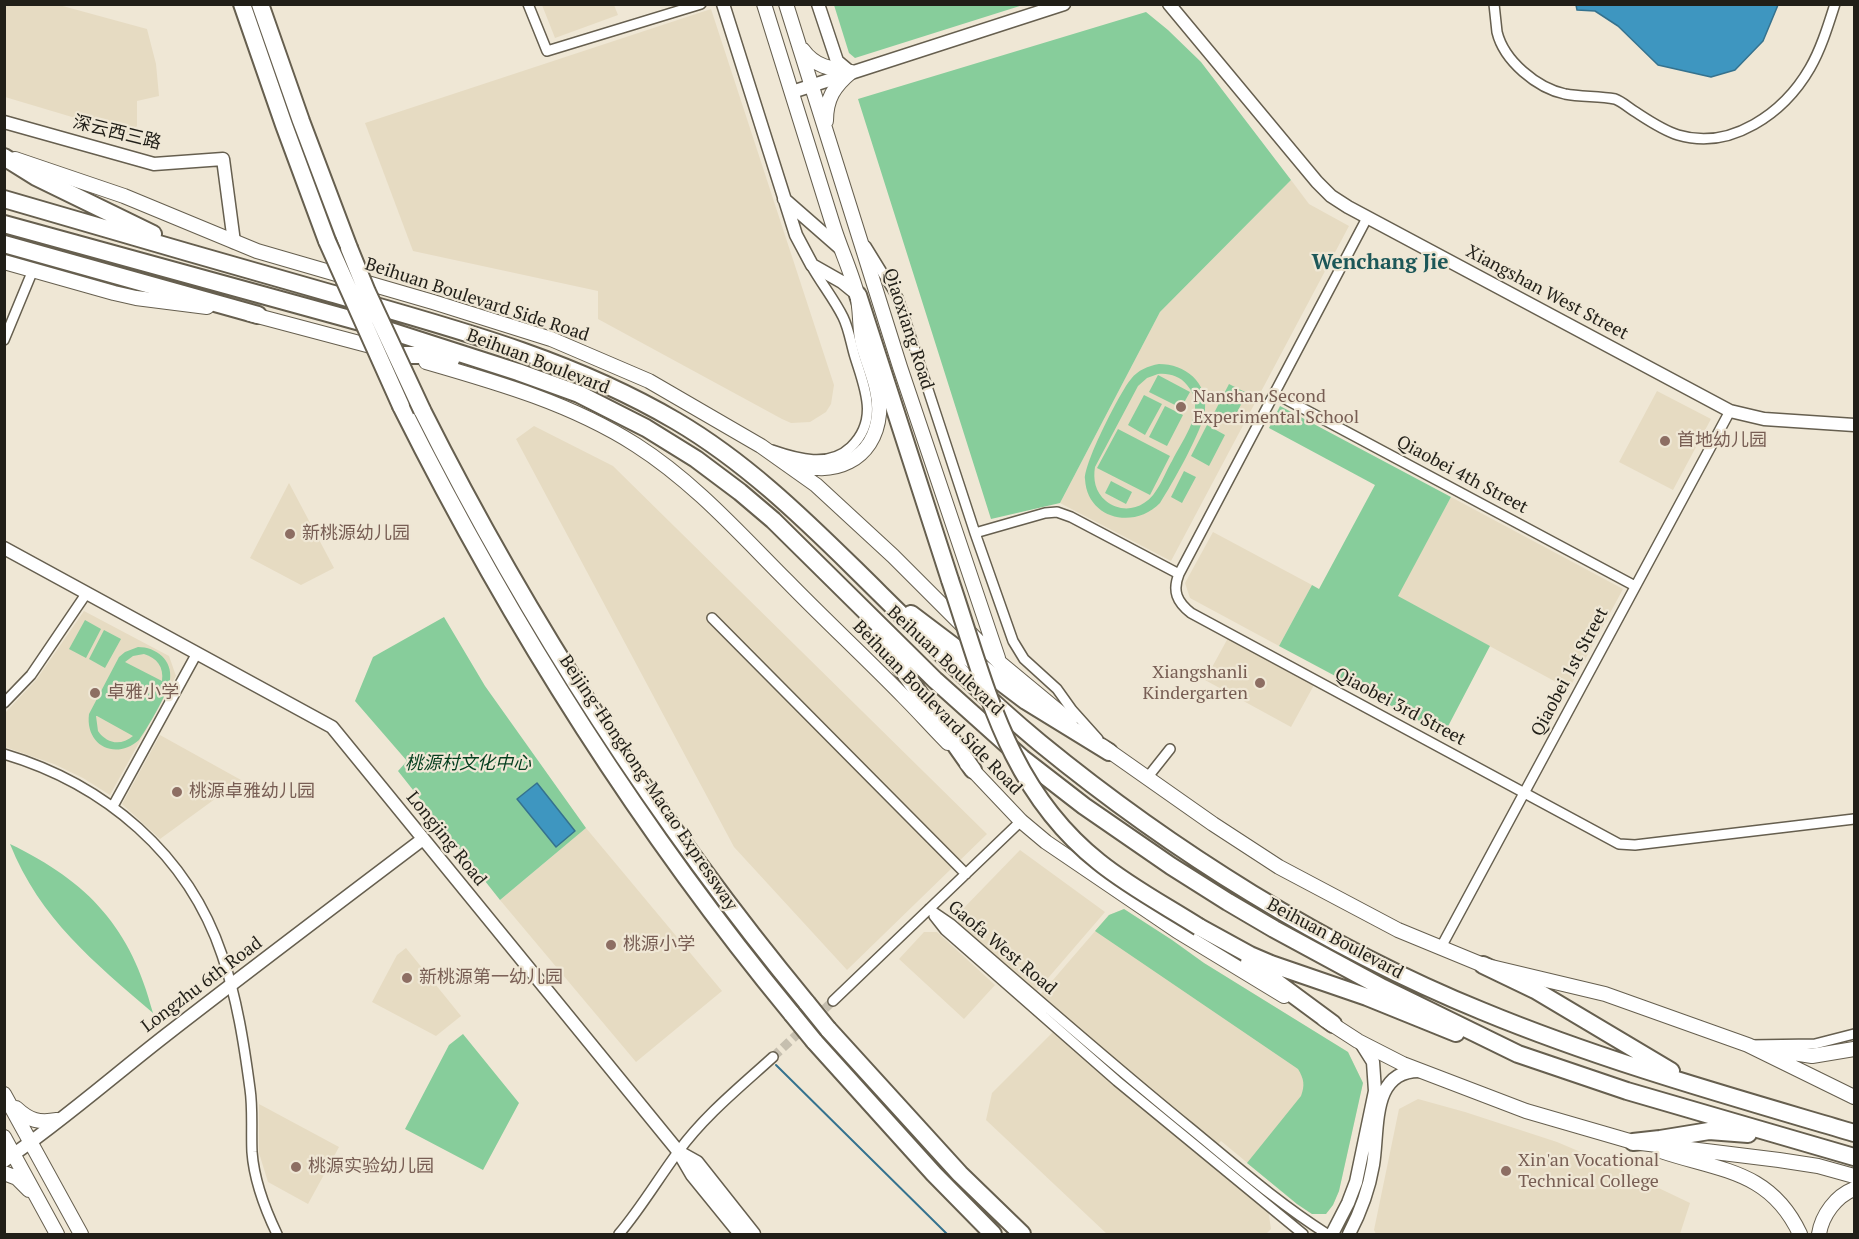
<!DOCTYPE html>
<html>
<head>
<meta charset="utf-8">
<style>
  body { margin:0 }
  #map { position:relative; width:1859px; height:1239px; overflow:hidden; background:#efe7d5; font-family:"PT Serif",serif }
  canvas { display:block }
  .frame { position:absolute; inset:0; border:6px solid #211f18; pointer-events:none }
</style>
</head>
<body>
<div id="map">
<canvas width="1859" height="1239"></canvas>
<div class="frame"></div>
</div>
<script>
const context = document.querySelector('canvas').getContext('2d');
context.lineJoin = 'round';
function fill(path, color) {
  context.fillStyle = color;
  context.fill(path, 'evenodd');
}
function strokePath(path, color, width, dash) {
  context.strokeStyle = color;
  context.lineWidth = width;
  context.lineCap = dash ? 'butt' : 'round';
  context.setLineDash(dash || []);
  context.stroke(path);
}
function drawText(font, color, halo, rows, align = 'center') {
  context.font = font + ' "PT Serif","Noto Sans SC",serif';
  context.lineWidth = 4.5;
  context.setLineDash([]);
  context.textBaseline = 'middle';
  context.strokeStyle = halo;
  context.fillStyle = color;
  for (const [text, x, y, turn = 0] of rows) {
    context.save();
    context.translate(x, y);
    context.rotate((+turn || 0) * Math.PI / 180);
    context.textAlign = isNaN(turn) ? turn : align;
    if (halo) context.strokeText(text, 0, 0);
    context.fillText(text, 0, 0);
    context.restore();
  }
}
const built = new Path2D(`
  M4 5H59L147 29 156 64 159 96 137 101V126L129 134 5 97Z
  M542 5H614L618 15 555 38Z
  M711 9 834 385 831 404 826 412 810 422 791 423 782 419 598 319V291L413 251 365 123Z
  M1291 180 1309 204 1349 226 1171 561 1060 503 1160 312Z
  M1657 391 1711 419 1673 490 1619 462Z
  M534 426 613 466 987 834 847 970 734 847 516 439Z
  M289 483 334 568 301 585 250 558Z
  M1451 497 1623 589 1569 689 1397 596Z
  M1213 532 1312 585 1279 646 1190 598 1185 583Z
  M84 611 169 656 176 676 110 795 83 778 54 764 5 747V713L36 680Z
  M1228 638 1314 685 1291 727 1205 680Z
  M160 735 241 780 160 839 122 804Z
  M586 828 722 991 636 1062 500 900Z
  M1020 850 1105 912 1036 992 958 924V914Z
  M1124 909 1172 940 1204 963 1348 1052 1363 1083 1339 1191 1333 1205 1326 1214H1312L1297 1204 1221 1141 1207 1157 1268 1209 1271 1229 1266 1234H1107L986 1120 992 1093 1067 1018 1040 995 1109 915Z
  M924 932H937L995 985 964 1019 899 959Z
  M406 948 461 1016 436 1036 372 1002 397 955Z
  M1418 1099 1465 1112 1557 1142 1602 1161 1690 1203 1680 1234H1376L1374 1230 1399 1109Z
  M259 1104 339 1147 308 1204 268 1182 259 1153Z`);
const green = new Path2D(`
  M834 5V4L1023 5 855 58 849 53Z
  M1146 12 1168 30 1201 62 1291 180 1160 312 1060 503 991 519 858 99Z
  M1159 364C1185 364 1208 382 1205 410 1204 428 1171 486 1160 503 1134 530 1087 519 1085 479 1084 463 1120 392 1131 379 1138 370 1148 366 1159 364ZM1158 374C1169 373 1180 376 1187 385 1208 408 1183 439 1172 461 1164 474 1158 495 1144 503 1132 511 1117 510 1106 501 1095 492 1093 479 1095 467L1138 386 1147 378Z
  M1158 375 1190 392 1181 408 1149 392Z
  M1229 384 1247 393 1231 424 1213 415Z
  M1144 395 1162 404 1145 435 1128 425Z
  M1165 406 1183 415 1167 446 1149 437Z
  M1280 406 1451 497 1398 596 1490 646 1444 734 1279 646 1312 585 1319 589 1375 485 1269 428Z
  M1207 425 1225 435 1209 466 1191 456Z
  M1118 429 1170 456 1150 495 1097 468Z
  M1184 471 1196 477 1182 503 1171 497Z
  M1111 481 1132 492 1126 504 1105 493Z
  M444 617 485 686 586 828 500 900 398 771 407 761 355 701 373 657Z
  M85 620 101 629 86 658 69 649Z
  M104 630 121 639 105 668 89 659Z
  M138 647C156 647 173 660 170 680 167 695 148 727 139 740 115 761 85 745 89 714L119 657 125 652ZM144 654C157 658 164 667 162 681L125 662 133 656ZM96 716H97L133 736C121 746 107 744 98 731Z
  M10 844C89 882 131 928 153 1013 94 962 40 919 10 844Z
  M1124 909 1172 940 1204 963 1348 1052 1363 1083 1339 1191 1333 1205 1326 1214H1312L1297 1204 1247 1163 1301 1096C1305 1085 1304 1079 1298 1069L1095 931 1109 915Z
  M463 1034 519 1103 483 1170 405 1129 449 1045Z`);
const water = new Path2D(`
  M1576 5V4L1778 5 1763 41 1735 70 1711 77 1658 65 1618 26 1595 11 1577 10Z
  M537 783 575 831 556 847 517 799Z`);
const stream = new Path2D(`
  M776 1065 947 1234`);
const streetTunnel = new Path2D(`
  M815 1018 833 1001
  M773 1057 805 1027`);
const street = new Path2D(`
  M528 4 547 51 701 4
  M1494 4C1495 13 1496 23 1497 32 1504 61 1537 88 1565 94 1581 97 1599 96 1615 99 1621 101 1628 107 1634 111 1648 120 1662 130 1678 135 1731 151 1784 113 1810 68 1821 49 1828 26 1835 4
  M1367 218 1179 574C1172 591 1177 602 1191 613L1619 844 1635 845 1854 819
  M866 246 898 298 975 533 1013 641 1024 659 1057 689 1072 710 1098 739
  M4 340 33 270
  M1274 393 1635 586
  M772 450C798 459 829 468 851 447 879 420 865 389 855 357 851 344 849 329 843 317 834 299 821 283 811 265
  M975 533 1045 513 1057 512 1071 517 1179 574
  M712 618 966 874
  M4 703 31 675 86 594
  M4 754C105 784 188 854 222 955 237 998 244 1044 250 1089 253 1109 251 1131 252 1152 254 1180 265 1209 277 1234
  M1147 778 1170 749
  M113 806 197 653
  M929 909 951 924C1030 993 1109 1062 1190 1128 1235 1165 1278 1203 1327 1234
  M934 916 945 930 1117 1081 1303 1234
  M1440 949 1730 411
  M833 1001 1021 821
  M1750 1045 1815 1044 1854 1034
  M619 1234C641 1208 658 1179 678 1152 704 1116 740 1087 773 1057`);
const secondary = new Path2D(`
  M723 4 796 235 812 265 842 282 858 295
  M818 4 837 61 850 72
  M1169 4 1317 182 1331 196 1348 207 1730 411 1764 419 1854 425
  M792 92 1064 4
  M4 122 154 164 223 159 234 242
  M784 199 840 248
  M4 548 332 727 678 1151 692 1175 740 1234
  M679 1152 697 1162 754 1234
  M4 1161C60 1123 112 1077 166 1035 251 969 337 904 423 839
  M1332 1234 1348 1203 1356 1182 1375 1091 1373 1062 1361 1043
  M1349 1234C1360 1213 1369 1189 1373 1165 1379 1130 1370 1069 1421 1071`);
const primary = new Path2D(`
  M764 4C787 78 810 152 833 225 840 248 851 271 857 294 861 310 859 327 863 344 869 367 881 389 879 414 875 460 832 479 792 462
  M786 4 900 367 998 658
  M803 50C815 67 832 69 851 72
  M826 121C826 99 834 86 851 72
  M15 159 124 196 257 251 433 302 551 339 649 381 761 446 816 485 893 556 1000 663 1070 721
  M4 262 114 293 136 298 207 307
  M250 314 382 349
  M426 362C499 383 572 404 636 445 694 482 740 534 788 582 826 621 866 658 904 697 919 712 933 728 948 743
  M1102 746 1213 824 1279 867 1398 930 1483 965 1605 994 1748 1045 1854 1097
  M967 764 1021 821 1046 842 1177 931 1284 996
  M1324 1019 1358 1041 1403 1064 1526 1111 1633 1142 1779 1160 1818 1166 1854 1176
  M1768 1049 1812 1056 1854 1049
  M4 1094 81 1234
  M16 1108C30 1121 39 1123 57 1120
  M4 1137 57 1234
  M1661 1151C1720 1171 1770 1170 1800 1234
  M4 1173 17 1178 29 1190
  M1819 1234C1822 1215 1836 1196 1854 1189`);
const highway = new Path2D(`
  M242 4 284 125 327 241
  M260 4 301 121 349 248
  M4 157 36 177 153 234
  M4 199C113 231 221 262 330 293 449 327 569 358 676 421 744 461 800 515 855 569 916 629 975 689 1040 743 1172 851 1325 947 1482 1011 1603 1061 1729 1096 1854 1133
  M4 224 375 326 518 372 579 394 646 428 696 459 740 492 773 520 935 680 1022 758 1084 806 1171 866 1228 902 1274 929 1383 988 1518 1054 1627 1091 1854 1157
  M4 244 258 315
  M858 295 950 580
  M405 355H428L451 360
  M401 406C509 622 638 827 792 1014
  M422 410C529 623 655 819 807 1003
  M911 614 1026 701 1109 752
  M878 635 973 770
  M1199 927 1250 955 1271 964 1367 997 1456 1033
  M1249 962 1333 1024
  M1483 965 1535 990 1671 1071
  M828 1029 960 1174 1022 1234
  M814 1041 934 1174 993 1234
  M1633 1142 1660 1139 1709 1131 1748 1134`);
const highwayBridge = new Path2D(`
  M327 241 401 406
  M349 248 367 292 422 410
  M950 580C986 686 1007 789 1099 862 1130 887 1166 906 1199 927
  M807 1003 828 1029
  M792 1014 814 1041`);
const markers = [
  [1181,407,6,"#8d6e63"],
  [1665,441,6,"#8d6e63"],
  [290,534,6,"#8d6e63"],
  [1260,683,6,"#8d6e63"],
  [95,693,6,"#8d6e63"],
  [177,792,6,"#8d6e63"],
  [611,945,6,"#8d6e63"],
  [407,978,6,"#8d6e63"],
  [296,1167,6,"#8d6e63"],
  [1506,1171,6,"#8d6e63"]
];
const streetNames = [
  ["深云西三路",117,133,14],
  ["Xiangshan West Street",1547,293,28],
  ["Beihuan Boulevard Side Road",477,300,18],
  ["Qiaoxiang Road",908,329,72],
  ["Beihuan Boulevard",538,362,21],
  ["Qiaobei 4th Street",1462,475,28],
  ["Beihuan Boulevard",945,661,43],
  ["Qiaobei 1st Street",1570,672,-62],
  ["Qiaobei 3rd Street",1400,707,28],
  ["Beihuan Boulevard Side Road",937,708,46],
  ["Beijing-Hongkong-Macao Expressway",648,783,56],
  ["Longjing Road",446,839,51],
  ["Beihuan Boulevard",1335,939,28],
  ["Gaofa West Road",1002,948,40],
  ["Longzhu 6th Road",202,985,-37]
];
const educationNames = [
  ["Nanshan Second",1193,397],
  ["Experimental School",1193,418],
  ["首地幼儿园",1677,441],
  ["新桃源幼儿园",302,534],
  ["Xiangshanli",1248,673,"right"],
  ["Kindergarten",1248,694,"right"],
  ["卓雅小学",107,693],
  ["桃源卓雅幼儿园",189,792],
  ["桃源小学",623,945],
  ["新桃源第一幼儿园",419,978],
  ["Xin'an Vocational",1518,1161],
  ["Technical College",1518,1182],
  ["桃源实验幼儿园",308,1167]
];
const parkNames = [
  ["桃源村文化中心",468,764]
];
const quarterNames = [
  ["Wenchang Jie",1380,263]
];
fill(built, '#e6dbc2');
fill(green, '#87cd9b');
fill(water, '#3e96c0');
strokePath(water, '#35728e', 1.5);
strokePath(stream, '#35728e', 2);
strokePath(streetTunnel, '#c6bfaf', 9, [9, 4.5]);
strokePath(street, '#665f4f', 12);
strokePath(secondary, '#665f4f', 15);
strokePath(primary, '#665f4f', 16);
strokePath(highway, '#665f4f', 20);
strokePath(street, '#fff', 9);
strokePath(secondary, '#fff', 12);
strokePath(primary, '#fff', 14);
strokePath(highway, '#fff', 16);
strokePath(highwayBridge, '#665f4f', 20, []);
strokePath(highwayBridge, '#fff', 16);
for (const [x, y, r, color] of markers) {
  const dot = new Path2D();
  dot.arc(x, y, r, 0, 2 * Math.PI);
  context.fillStyle = color;
  context.fill(dot);
  strokePath(dot, '#efe7d5', 2);
}
drawText('18px', '#211f18', '#efe7d5', streetNames);
drawText('18px', '#785e54', '#efe7d5', educationNames, 'left');
drawText('italic 18px', '#043e1e', '#efe7d5', parkNames);
drawText('bold 21px', '#1c5758', '#efe7d5', quarterNames);
</script>
</body>
</html>
